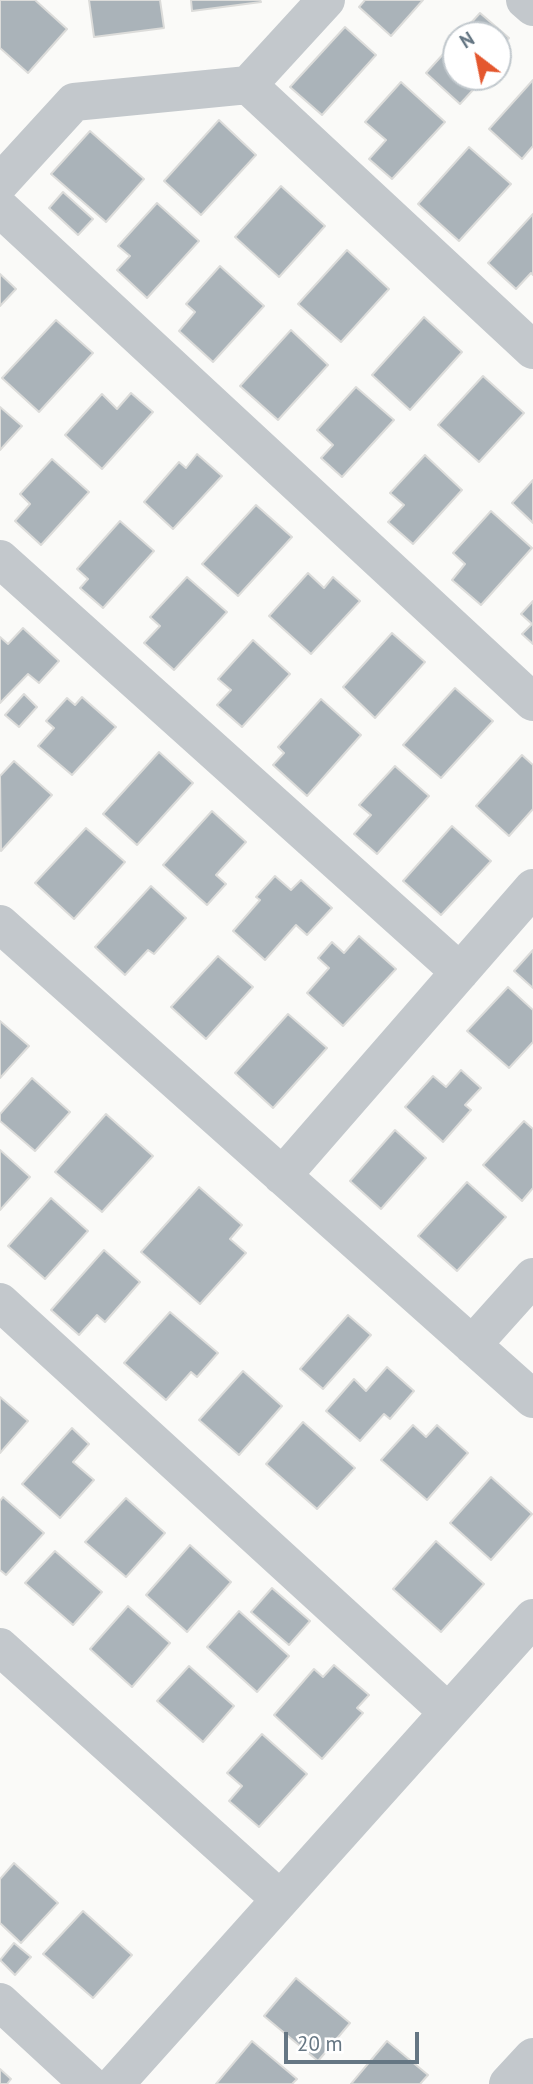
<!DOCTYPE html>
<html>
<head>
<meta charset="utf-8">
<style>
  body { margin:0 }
  #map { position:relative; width:533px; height:2084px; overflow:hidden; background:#fafaf8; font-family:"PT Sans",sans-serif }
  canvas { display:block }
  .north { position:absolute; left:442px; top:21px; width:70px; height:70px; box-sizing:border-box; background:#fff; border:2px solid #c1c8cd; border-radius:50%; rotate:328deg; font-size:19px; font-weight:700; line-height:28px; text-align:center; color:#657683 }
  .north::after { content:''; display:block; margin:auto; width:24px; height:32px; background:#e4572e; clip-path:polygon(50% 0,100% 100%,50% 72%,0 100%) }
  .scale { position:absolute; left:284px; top:2032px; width:135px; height:32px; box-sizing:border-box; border:4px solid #657683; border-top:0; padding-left:9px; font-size:21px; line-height:24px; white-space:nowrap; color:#657683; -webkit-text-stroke:5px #fff; paint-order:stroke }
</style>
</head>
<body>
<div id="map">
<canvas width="533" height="2084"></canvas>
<div class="north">N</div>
<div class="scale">20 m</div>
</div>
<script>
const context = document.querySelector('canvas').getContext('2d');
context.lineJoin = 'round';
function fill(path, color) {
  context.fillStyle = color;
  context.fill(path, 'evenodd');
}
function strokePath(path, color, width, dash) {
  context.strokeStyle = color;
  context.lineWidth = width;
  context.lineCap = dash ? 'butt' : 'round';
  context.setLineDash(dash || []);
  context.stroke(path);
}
const building = new Path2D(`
  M0 0H35L67 29 28 73 0 48Z
  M89 0H160L164 28 94 37Z
  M191 0H260L261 2 192 11Z
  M365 0H423L391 36 359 7Z
  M480 13 509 38 498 50V35H460Z
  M345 27 376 55 322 115 290 87Z
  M456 40V77H485L460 104 426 73Z
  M533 80V146L522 159 489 129Z
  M401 82 445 122 392 179 369 159 386 140 365 122Z
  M219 120 256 155 201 215 164 181Z
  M90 131 144 179 106 222 51 174Z
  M469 147 511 184 459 241 418 204Z
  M281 186 325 226 279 277 235 237Z
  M63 192 93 219 78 235 49 208Z
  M157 203 199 241 147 298 117 270 130 256 118 246Z
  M533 214V275L531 273 516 289 488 263Z
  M347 250 389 289 341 342 298 304Z
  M220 266 264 306 213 362 179 331 195 312 186 304Z
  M0 274 16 289 0 306Z
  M424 317 462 352 410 410 372 375Z
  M56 320 93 353 39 412 2 378Z
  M291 330 328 365 278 420 240 386Z
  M483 376 524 413 479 462 438 425Z
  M356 387 394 420 342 477 321 458 333 445 317 430Z
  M131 393 153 412 102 469 65 435 102 394 117 409Z
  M0 407 22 426 0 450Z
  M197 454 222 476 173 529 144 502 179 462 186 468Z
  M425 455 462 490 413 544 388 522 404 505 390 493Z
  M52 459 89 492 41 545 15 521 30 504 20 494Z
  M533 480V523L512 503Z
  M256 505 292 537 238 596 202 564Z
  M491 511 532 548 481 605 452 580 465 564 453 553Z
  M120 521 154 551 103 608 80 588 88 579 77 569Z
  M308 573 324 588 333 577 360 601 311 654 269 616Z
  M187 577 227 612 174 670 144 643 160 626 150 617Z
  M533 601V644L522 634 532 624 521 614Z
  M23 628 59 661 39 683 28 674 0 703V637L8 644Z
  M392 633 425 662 375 718 343 687Z
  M253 640 290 674 242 727 217 705 231 690 218 679Z
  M455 688 493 721 441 778 403 745Z
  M24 694 37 707 19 727 5 715Z
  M82 697 116 727 72 775 38 746 54 728 46 721 67 698 75 705Z
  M321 699 361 735 307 796 273 765 284 753 278 747Z
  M159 752 193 783 137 845 103 814Z
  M522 755 533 765V809L509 836 476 806Z
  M14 761 52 795 1 851 0 776Z
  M395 766 429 796 377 854 354 834 371 815 359 805Z
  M212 811 246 842 216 875 226 884 207 905 163 865Z
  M452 826 491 861 441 915 403 881Z
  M86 828 125 862 74 919 35 883Z
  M275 876 291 890 301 880 332 908 307 935 296 925 265 960 233 931 260 900 256 897Z
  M151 886 186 918 154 954 148 950 125 975 95 947Z
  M359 936 396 969 343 1026 307 993 329 968 318 958 332 942 344 953Z
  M533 950V988L514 971Z
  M218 956 253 987 206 1039 171 1007Z
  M508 987 533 1010V1042L509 1068 467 1031Z
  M288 1014 327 1048 273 1108 235 1073Z
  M0 1021 29 1046 0 1078Z
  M461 1070 481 1088 465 1105 471 1110 443 1142 405 1107 433 1076 446 1087Z
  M32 1078 70 1112 35 1151 0 1121V1114Z
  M106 1114 153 1156 102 1212 55 1172Z
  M524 1121 533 1129V1188L522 1201 483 1165Z
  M395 1130 426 1158 381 1209 350 1181Z
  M0 1150 30 1177 0 1210Z
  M467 1182 506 1217 457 1271 418 1236Z
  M199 1187 242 1225 230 1239 246 1253 200 1304 141 1252Z
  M51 1198 88 1231 45 1279 8 1246Z
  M104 1250 140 1282 105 1322 97 1315 79 1335 51 1310Z
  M170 1312 218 1353 197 1377 191 1372 166 1400 124 1363Z
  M348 1315 371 1335 323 1389 300 1369Z
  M387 1367 414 1391 390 1419 384 1414 360 1441 326 1411 354 1379 366 1391Z
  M243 1371 282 1406 239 1455 199 1420Z
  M0 1397 28 1421 0 1453Z
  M303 1422 355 1468 317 1509 266 1464Z
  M413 1425 426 1437 437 1425 468 1453 427 1500 381 1460Z
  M72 1428 89 1444 73 1462 94 1480 60 1518 22 1484Z
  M491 1477 532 1514 491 1560 450 1523Z
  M3 1497 44 1533 6 1575 0 1570V1501Z
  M126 1498 165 1533 126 1577 85 1542Z
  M436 1541 484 1584 441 1632 393 1589Z
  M190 1545 231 1582 187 1632 146 1595Z
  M55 1551 102 1592 73 1625 25 1583Z
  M272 1588 310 1621 289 1645 251 1612Z
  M128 1606 170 1643 132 1687 90 1649Z
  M239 1611 289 1656 257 1692 207 1647Z
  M334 1665 369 1695 357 1708 363 1713 322 1759 274 1715 314 1669 323 1677Z
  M189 1666 234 1706 203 1742 157 1701Z
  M262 1734 307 1774 259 1827 229 1801 242 1786 227 1773Z
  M14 1863 58 1903 21 1943 0 1923V1879Z
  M83 1911 132 1955 93 1998 43 1954Z
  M14 1943 31 1957 15 1975 0 1960Z
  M296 1978 350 2023 318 2061 264 2016Z
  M252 2041 297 2079 292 2084H216Z
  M387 2041 428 2075 420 2084H351Z
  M0 2069 11 2079 7 2084H0Z`);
const street = new Path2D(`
  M525 0 533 7
  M248 85 533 350
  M0 183 74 102 248 85 326 0
  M0 208 533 702
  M0 559 460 972
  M0 924 533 1399
  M282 1176 533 888
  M0 1302 448 1712
  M472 1345 533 1277
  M0 1647 280 1899
  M0 2002 89 2084
  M115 2084 533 1618
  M508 2084 533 2057`);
fill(building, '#aab3b9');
strokePath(building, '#dcdcda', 2);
strokePath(street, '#c3c8cc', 38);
</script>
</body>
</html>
